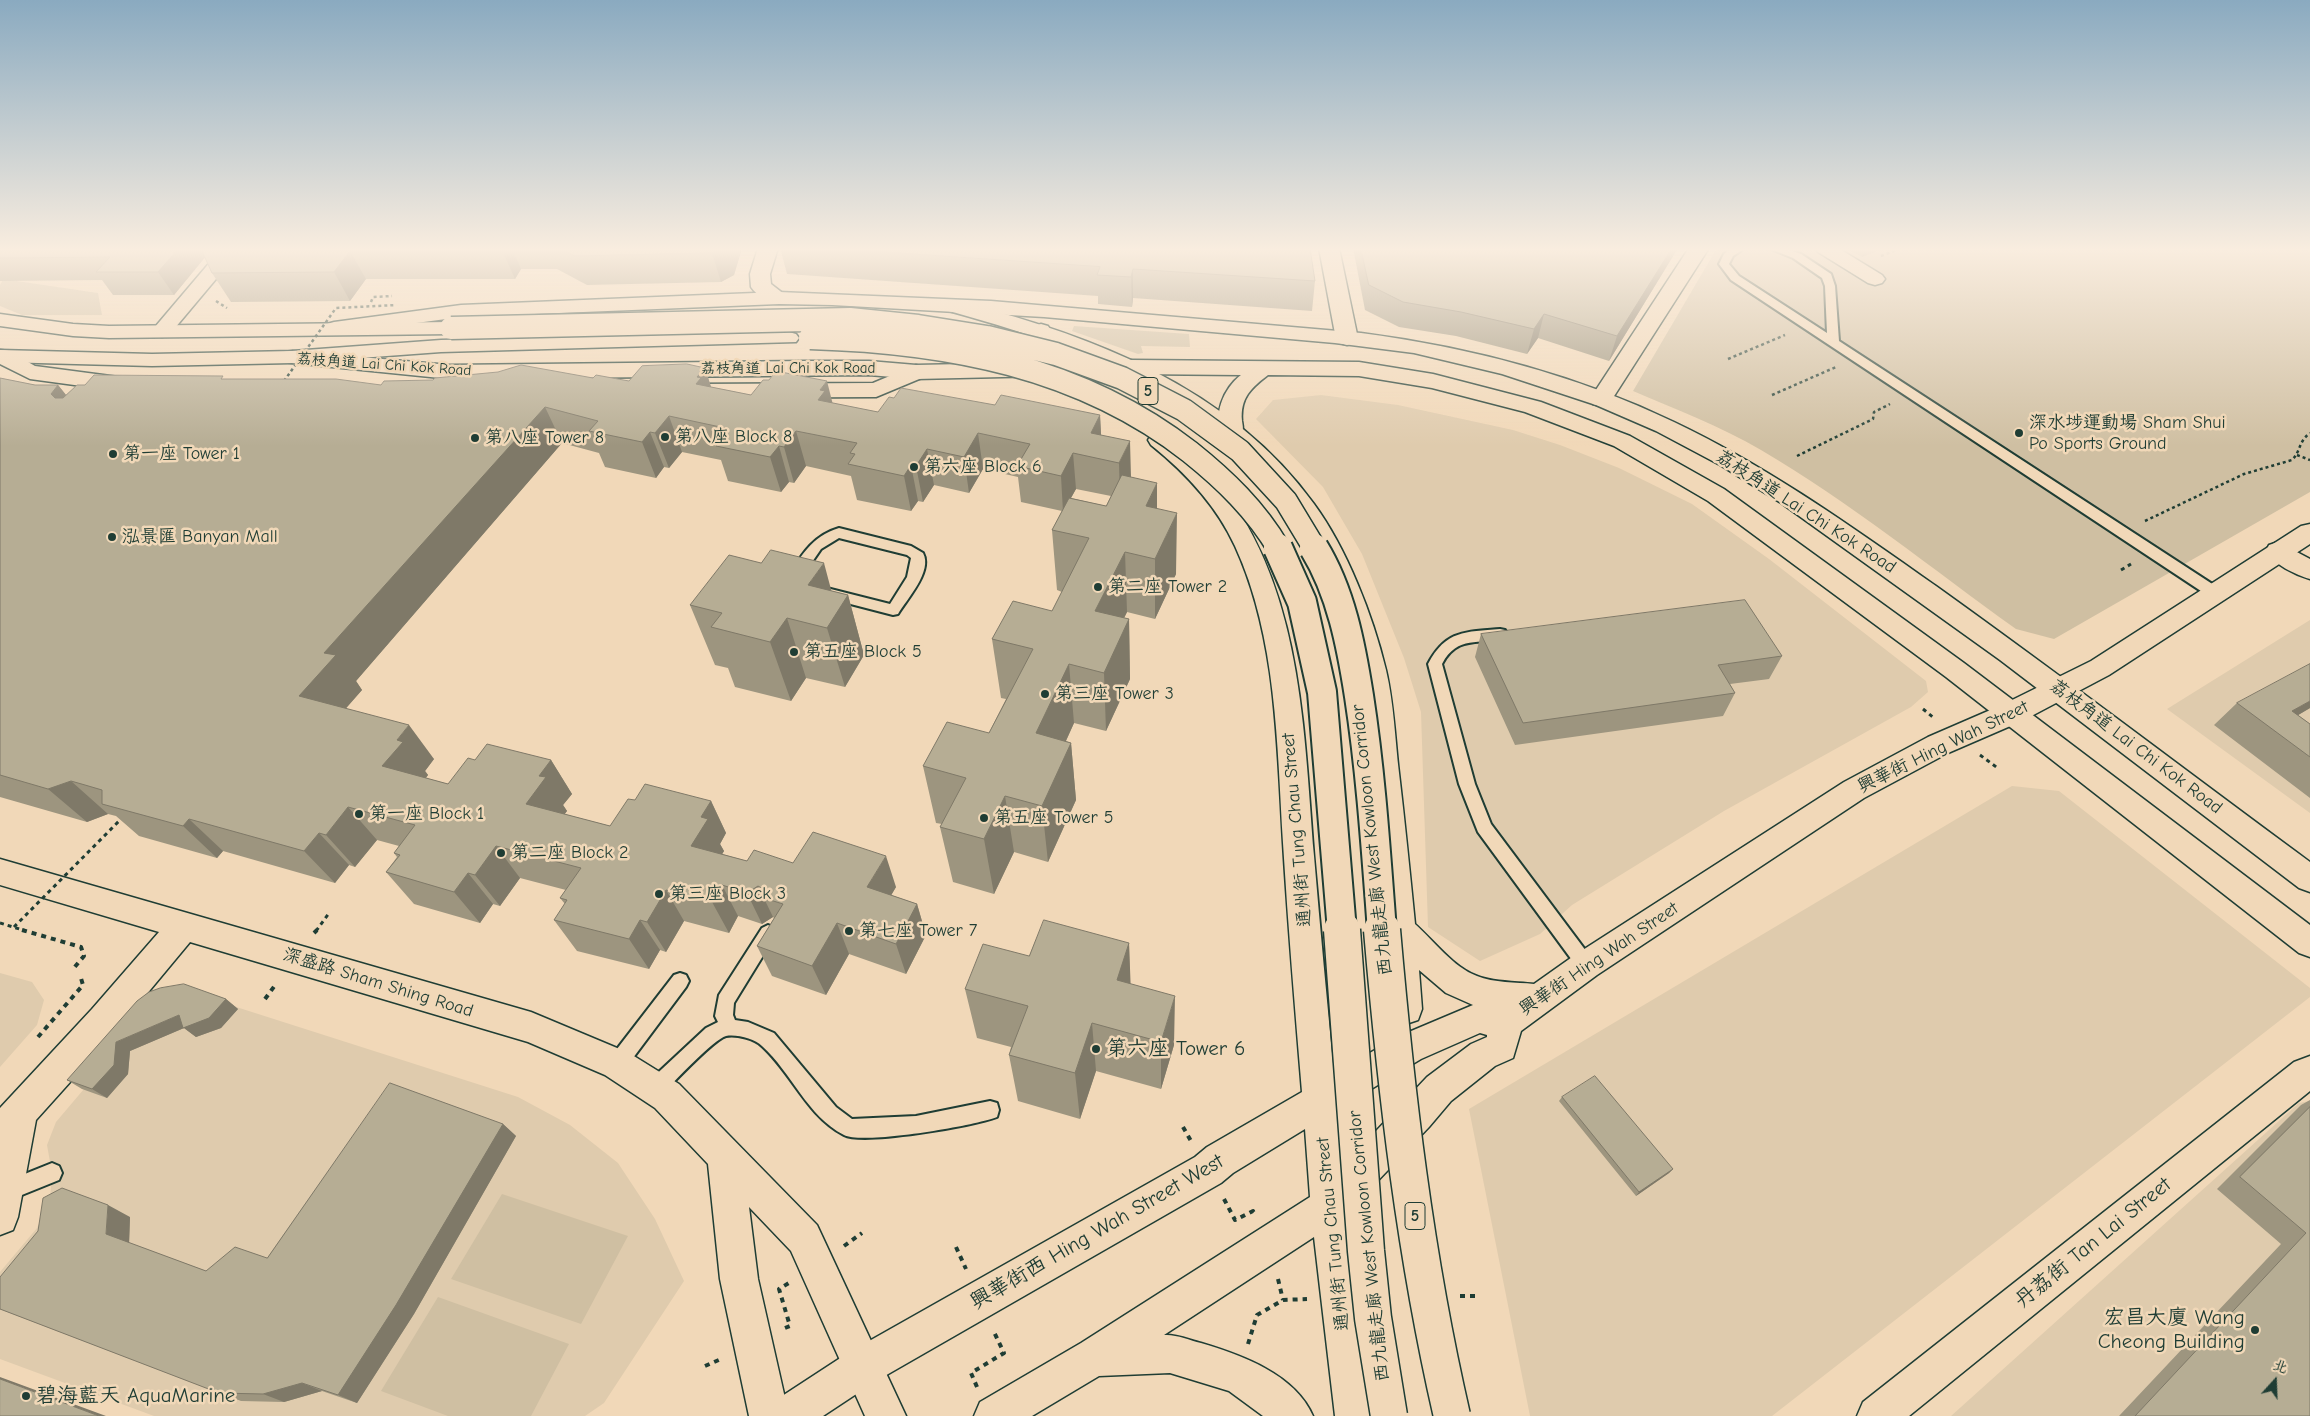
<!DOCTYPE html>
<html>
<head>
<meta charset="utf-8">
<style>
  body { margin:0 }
  #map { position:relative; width:2310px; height:1416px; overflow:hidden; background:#f1d8b8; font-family:"Comic Neue","LXGW WenKai TC",sans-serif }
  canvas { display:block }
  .north { position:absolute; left:2250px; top:1356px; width:50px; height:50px; -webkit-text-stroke:4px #f1d8b8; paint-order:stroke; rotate:20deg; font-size:14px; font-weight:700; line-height:20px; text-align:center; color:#1f3d34 }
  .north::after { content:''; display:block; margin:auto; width:18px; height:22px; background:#1f3d34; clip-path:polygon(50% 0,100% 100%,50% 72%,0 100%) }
</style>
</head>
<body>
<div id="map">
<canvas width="2310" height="1416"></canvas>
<div class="north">北</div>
</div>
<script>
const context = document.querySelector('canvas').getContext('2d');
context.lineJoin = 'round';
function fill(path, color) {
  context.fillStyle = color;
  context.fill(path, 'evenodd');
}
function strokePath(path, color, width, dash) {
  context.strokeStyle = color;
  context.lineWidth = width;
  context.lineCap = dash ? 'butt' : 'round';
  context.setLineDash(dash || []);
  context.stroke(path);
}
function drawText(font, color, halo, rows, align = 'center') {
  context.font = font + ' "Comic Neue","LXGW WenKai TC",sans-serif';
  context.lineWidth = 5;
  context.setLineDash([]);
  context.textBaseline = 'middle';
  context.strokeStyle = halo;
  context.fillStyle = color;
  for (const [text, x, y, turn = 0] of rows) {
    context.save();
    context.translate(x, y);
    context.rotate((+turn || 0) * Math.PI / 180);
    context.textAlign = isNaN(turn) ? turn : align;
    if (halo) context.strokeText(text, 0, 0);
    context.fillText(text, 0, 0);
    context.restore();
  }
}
const built = new Path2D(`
  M1321 395 1398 405 1513 430 1560 445 1619 468 1692 504 1769 559 1926 681 1928 692 1911 707 1724 811 1572 905 1540 934 1480 961 1428 927 1421 712 1404 658 1362 554 1323 487 1256 419 1273 400Z
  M2310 620V813L2167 709Z
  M2012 786 2059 791 2310 988V997L1772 1416H1530L1469 1109Z
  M0 973 32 982 44 1000 37 1025 0 1067Z
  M205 997 518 1097 570 1125 618 1163 655 1219 684 1281 604 1403 585 1416H154L0 1359V1272L37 1228 50 1200 52 1173 47 1145 56 1122 150 1011Z
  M2310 1101V1416H1951L2299 1103Z`);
const green = new Path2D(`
  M1717 248H2310V492L2054 639 2016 629C1932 569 1850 502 1761 450 1720 426 1675 409 1633 391Z
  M3 279 98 293 102 315H22L0 306V285Z
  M1074 326 1189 334 1190 347 1141 346 1143 353 1138 354 1072 331Z
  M502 1194 628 1236 581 1324 451 1279Z
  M438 1297 569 1344 531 1416H448L381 1391Z`);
const pathFar2 = new Path2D(`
  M1881 256 1902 248
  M216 301 227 308
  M371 302 373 297 392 296
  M1728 359 1785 335
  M1772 395 1836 367
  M2297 455 2310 460
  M1797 456 1873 419 1874 412 1890 404
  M2145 521 2244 474 2292 460C2301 451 2298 442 2310 433`);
const pathFar1 = new Path2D(`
  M2121 570 2131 564
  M1923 709 1934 718
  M1980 755 1999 769
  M0 923 26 931
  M316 931 329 913`);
const path = new Path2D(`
  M22 930 81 947 84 956 73 969
  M314 933 317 930
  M265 999 276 984
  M38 1037 83 985 80 975
  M1183 1127 1191 1141
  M1224 1199 1235 1220 1253 1211 1255 1215
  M844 1246 862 1233
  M956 1247 966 1269
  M1278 1279 1283 1300
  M1460 1296H1478
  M785 1328 790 1326 779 1289 789 1283
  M1248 1344 1257 1315 1283 1300 1307 1299
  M705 1366 721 1359
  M977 1387 971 1373 1004 1353 994 1332`);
const lane = new Path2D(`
  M1731 248H1745L1733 256 1729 264 1739 276 1827 333 1825 286 1822 278 1793 258 1768 248H1783L1801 254 1831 274 1835 286 1839 341 2220 589 2222 593 2220 597H2210L1731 280 1719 264 1724 254Z
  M839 528 911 546 923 553C933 571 907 599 898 614L893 615 785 587 783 584 785 581C800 558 811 536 839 528ZM839 538 907 555 911 558 907 577 890 604 799 581 821 549Z
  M1500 629 1505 630 1507 634 1505 638C1479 646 1458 634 1442 664L1475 784 1491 824 1592 959 1595 965 1592 971 1586 973 1580 971 1478 832 1459 784 1428 664C1446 630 1465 632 1500 629Z
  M768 925 774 928 777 933 734 1003 733 1015 735 1020 748 1022 774 1033 836 1107 852 1119 916 1116 990 1101 997 1103 999 1110 997 1117C974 1126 863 1145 844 1135 807 1116 792 1073 762 1046 755 1039 737 1034 726 1036 714 1039 673 1083 662 1094L655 1097 648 1094 646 1088 648 1082 706 1028 718 1022 715 1016 719 995 762 928Z
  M680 973 686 975 689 981 686 987 624 1070 617 1073 610 1070 608 1064 610 1058 674 975Z
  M52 1163 59 1166 62 1173 59 1180 7 1201 0 1198V1184Z`);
const street = new Path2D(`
  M222 248H242L169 335 162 337 155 335 152 331 155 327Z
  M758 248H778L770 274 771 284 789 298 786 302C774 305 758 298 751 287L750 274Z
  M1689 248H1709L1609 404 1601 406 1593 404 1590 399Z
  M1815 248H1838L1882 275 1885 279 1882 283 1875 285 1868 283 1818 252Z
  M0 350 9 351 35 366 126 378 134 380 137 385 134 390 126 392 30 379 0 364Z
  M916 365 924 367 927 372 924 377 876 397 694 398 686 396 683 391 686 386 694 384 873 383Z
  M2278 542 2310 559V579C2296 575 2273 564 2266 551L2269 545Z
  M0 859 531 1012 629 1053 679 1084 817 1225 906 1416H865L791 1251 749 1207 758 1279 789 1416H749L720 1279 708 1164 655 1108 605 1075 528 1042 190 942 116 1031 36 1120 18 1217 13 1230 0 1235V1108L92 1009 159 932 0 885Z
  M2310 1056V1091L1909 1416H1857L1863 1402 2294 1062Z`);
const secondary = new Path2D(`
  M1319 248H1339L1358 339 1354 343 1347 345 1340 343 1336 339Z
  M952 300C1087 333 1229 386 1314 504 1347 549 1373 616 1386 670 1394 704 1395 739 1399 773 1405 823 1410 874 1415 924 1434 941 1453 967 1477 976 1494 983 1516 982 1534 984L1575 955 1844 782 1928 737 2002 705 2091 661 2301 526 2310 524V544L2109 675 2022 721 1948 753 1864 798 1597 975 1521 1031 1513 1058 1495 1066 1451 1101 1429 1127 1348 1212 1363 1336 1375 1416H1335L1314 1237 1164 1335C1176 1334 1189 1340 1201 1343 1241 1355 1295 1374 1313 1416H1263L1229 1391 1170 1373 1099 1376 1032 1416H974L980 1402 1081 1343 1310 1197 1305 1129 1233 1173 1221 1183 876 1381 823 1416H767L773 1402 848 1353 1195 1157 1207 1147 1302 1092C1295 1009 1288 926 1283 843 1277 745 1277 637 1235 546 1216 505 1186 473 1151 445L1148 440 1151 435C1170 430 1188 450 1200 463 1302 566 1303 720 1314 856 1320 928 1327 1001 1334 1074L1397 1037 1473 1005 1446 993 1419 970 1422 1009 1418 1020 1406 1024 1394 1020 1390 1009C1385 939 1380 870 1373 801 1369 762 1368 723 1362 685 1354 635 1328 563 1301 520 1287 498 1268 479 1249 460 1165 379 1056 340 945 310L942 306 945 302ZM1480 1033 1487 1035V1037L1471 1044 1427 1077 1343 1166 1338 1109 1421 1059Z`);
const primary = new Path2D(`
  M779 292 991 301 1361 333C1469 347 1576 375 1674 422 1767 466 1852 527 1936 586 2062 676 2185 770 2310 862V892L2299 888 2000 660 1781 503 1720 465 1656 431 1596 405 1502 374 1414 353 1335 343 1044 317 832 305 779 304 461 317 334 334 327 332 324 328 327 324 334 322 461 305Z
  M1041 324 1048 326C1057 339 1052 352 1042 363L1132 360 1359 362 1433 374 1541 402 1630 436 1724 489 1964 663 2310 925V957L2299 953 1946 677 1708 501 1614 446 1525 412 1432 388 1359 376 1268 375C1251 388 1240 398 1242 421 1243 427 1244 431 1240 436L1232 438 1224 436C1211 416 1224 388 1241 375L1132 374 916 379 869 375 450 379 292 363 284 362 281 357 284 352 292 351 450 365 804 361H869L916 365 1013 363 1030 350 1032 343 1031 330 1034 326Z`);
const highway = new Path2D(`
  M0 314 73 324 109 326 451 322 458 324 461 328 458 332 451 334 109 338 73 336 0 326Z
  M789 332 796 334 799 338 796 342 441 352 292 363 152 366 0 362V350L152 354 292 351 441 340Z`);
const pathBridgeFar1 = new Path2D(`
  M284 381 336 308 396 305`);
const pathBridge = new Path2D(`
  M14 927 122 818`);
const highwayBridgeFar2 = new Path2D(`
  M451 328 850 319 918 326 987 337 1056 354 1122 378 1184 410 1240 451 1286 501 1315 549
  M810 338C946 342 1080 366 1190 452 1225 480 1256 510 1279 549`);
const highwayBridgeFar1 = new Path2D(`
  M1278 548 1302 602 1322 692 1342 931
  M1314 548C1341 592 1351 645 1359 696 1371 774 1376 852 1382 931`);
const highwayBridge = new Path2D(`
  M1342 930 1366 1251 1373 1318 1389 1416
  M1382 930C1396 1092 1415 1256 1452 1416`);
const wall = new Path2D(`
  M0 248H742L734 275 721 282 587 285 557 269H521L515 279H366L350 301 231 302 212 273 205 257 174 295H113L102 280 0 281Z
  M780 248H1310L1315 281 1312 311 1133 298 1132 307 1098 304V296L787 274Z
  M1353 248H1678L1609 361 1538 338 1527 354 1456 336 1399 327 1365 310Z
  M1845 248H1884L1862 257Z
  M705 368 711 387 751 395 832 403 878 412 894 398 995 405 1100 415 1101 435 1130 477 1157 509 1176 574 1155 619 1127 612 1124 618 1129 619 1130 679 1106 731 1074 723 1066 741 1071 743 1076 800 1048 862 1014 852 994 894 953 882 940 827 942 824 936 823 923 766 989 733 1006 699 1001 698 992 639 1052 611 1062 592 1057 590 1052 530 1062 511 1021 502 1018 477 983 469 969 493 934 485 923 502 918 501 911 511 857 500 851 476 806 466 794 483 789 482 781 492 728 481 721 460 682 452 669 468 664 467 656 478 605 467 599 453 562 443 356 681 362 690 346 708 434 759 425 771 428 775 426 778 448 784 475 760H551L572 794 563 805 567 811 564 814 610 826 635 800 711 801 726 833 720 844 724 851 722 854 747 861 793 863 896 887 891 895 917 904 926 935 906 974 849 954 826 995 772 976 757 946 774 918 773 917 762 924 738 916 729 933 684 921 666 952 660 950 649 969 577 951 554 920 565 904 560 898 566 890 520 878 500 906 493 904 480 923 414 904 386 872 397 857 394 853 399 846 377 840 355 867 349 865 335 883 223 851 217 858 139 836 116 816 108 814 87 822 0 797V378L35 385H58L66 395 85 385 225 379 381 385 593 378 629 381ZM1076 489 1111 496 1106 506 1071 498Z
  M832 591 848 595 864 655 845 687 806 678 791 701 735 687 728 668 715 665 690 605Z
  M1481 634 1782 656 1769 679 1730 684 1735 693 1723 716 1515 745 1475 657Z
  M2237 703 2310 708 2298 715 2310 724V798L2214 725Z
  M1129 943 1130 984 1174 1045 1161 1089 1096 1071 1080 1119 1018 1101 1009 1055 1011 1047 977 1038 965 989 1029 956Z
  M226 999 238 1009 221 1028 196 1037 184 1028 130 1051 128 1074 107 1098 82 1089 67 1080Z
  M1562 1097 1673 1169 1669 1173 1636 1196 1559 1101Z
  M2310 1100V1416H2119L2281 1244 2217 1189 2301 1105Z
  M503 1124 516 1136 414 1314 357 1403 322 1391 284 1402 241 1401 0 1309 130 1217 129 1243 206 1271 267 1258Z`);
const shadedWall = new Path2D(`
  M176 248H202L207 255 174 295 158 272Z
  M504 248H512L521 269 515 279 502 250Z
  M723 248H742L734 275 721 282 712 253Z
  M1672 248H1678L1609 361 1617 336Z
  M1873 248H1884L1862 257 1864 251Z
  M350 251 366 279 350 301 334 272Z
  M1133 269V298L1132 307 1131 277Z
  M1544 314 1538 338 1527 354 1534 329Z
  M705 368 716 403 696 384 697 377Z
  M827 381 836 417 818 400 820 390Z
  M58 385 87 421 80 430 51 394Z
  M545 407 562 443 356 681 362 690 327 730 299 696 324 653Z
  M1100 415 1102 451 1091 433Z
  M669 416 682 452 669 468 655 433Z
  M796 431 806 466 794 483 784 447Z
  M650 432 664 467 656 478 642 442Z
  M978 433 983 469 969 493 964 457Z
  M1130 441 1131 477 1120 498 1119 463Z
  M779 446 789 482 781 492 770 457Z
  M927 449 934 485 923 502 916 466Z
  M1073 453 1076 489 1063 512 1061 476Z
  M911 465 918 501 911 511 904 476Z
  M1157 483V544L1146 506Z
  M1177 513 1176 574 1155 619V559Z
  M1125 552 1127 612 1098 671 1095 611Z
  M824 563 837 612 848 595 864 655 845 687 827 628 808 585Z
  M787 618 806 678 791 701 770 642Z
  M1129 619 1130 679 1106 731 1104 673Z
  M1069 664 1074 723 1043 791 1036 733Z
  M2310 701V708L2273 730 2292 711Z
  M409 725 434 759 425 771 428 775 409 799 382 766 397 740Z
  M1071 743 1076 800 1048 862 1042 806Z
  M551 760 572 794 563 805 567 811 548 837 526 804 539 776Z
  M71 781 108 814 87 822 48 789Z
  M1005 796 1014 852 994 894 984 839Z
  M711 801 726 833 720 844 724 851 708 878 691 846 701 817Z
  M348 807 377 840 355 867 326 835Z
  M189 819 223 851 217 858 183 826Z
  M319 833 349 865 335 883 304 851Z
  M496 846 520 878 500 906 475 875Z
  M886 856 896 887 878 918 867 887Z
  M468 873 493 904 480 923 454 892Z
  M722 885 738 916 729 933 712 902Z
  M758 886 773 917 762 924 747 893Z
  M666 890 684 921 666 952 647 922Z
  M917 904 926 935 906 974 896 944Z
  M640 920 660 950 649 969 629 939Z
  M837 923 849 954 826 995 812 966Z
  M1129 943 1131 994 1117 980Z
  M1175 996 1174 1045 1161 1089V1042Z
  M226 999 238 1009 221 1028 196 1037 184 1028 130 1051 128 1074 107 1098 92 1089 116 1042 179 1015Z
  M1092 1023 1096 1071 1080 1119 1075 1073Z
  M503 1124 516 1136 414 1314 357 1403 338 1395Z
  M1673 1169 1669 1173 1636 1196 1639 1192Z
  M108 1205 130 1217 129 1245 106 1234Z
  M0 1377 106 1416H99L0 1379Z
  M302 1383 322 1391 284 1402 263 1394Z`);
const building = new Path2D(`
  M0 248H179L158 272H96L110 257 0 258Z
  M202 248H504L502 250 350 251 334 272 212 273 201 249Z
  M560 248H723L712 253 575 256Z
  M824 248H1310L1315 281 1133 269 1131 277 1097 275 1100 267Z
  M1361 248H1672L1617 336 1544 314 1534 329 1461 312 1403 302 1369 285Z
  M1858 248H1873L1864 251Z
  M687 364 705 368 697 377 701 378 696 384 751 395 763 380H769L776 371 827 381 820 390 825 391 818 400 878 412 889 397 894 398 901 388 995 405 1001 395 1100 415 1091 433 1130 441 1119 463 1073 453 1061 476 1017 466 1030 444 978 433 964 457 927 449 916 466 911 465 904 476 848 464 855 454 850 453 857 443 796 431 784 447 779 446 770 457 716 446 724 435 719 434 725 428 669 416 655 433 650 432 642 442 589 431 598 421 545 407 324 653 336 655 299 696 409 725 397 740 403 742 382 766 448 784 468 758 475 760 487 744 551 760 539 776 546 777 526 804 610 826 628 799 635 800 645 784 711 801 701 817 708 819 691 846 747 861 754 850 793 863 813 832 886 856 867 887 917 904 896 944 837 923 812 966 757 946 783 904 767 899 768 895 765 890 758 886 747 893 722 885 712 902 666 890 647 922 640 920 629 939 554 920 567 900 560 898 581 868 496 846 475 875 468 873 454 892 386 872 400 855 394 853 415 825 348 807 326 835 319 833 304 851 189 819 183 826 102 804V790L85 785 71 781 48 789 0 775V378L35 385H58L51 394 55 398H63L77 385H85L94 375 223 376 221 379H336L381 385 384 381 433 380 435 378 498 372 521 365 593 378 596 375 629 381 642 366Z
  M1122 475 1157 483 1146 506 1177 513 1155 559 1125 552 1095 611 1129 619 1104 673 1069 664 1036 733 1071 743 1042 806 1005 796 984 839 940 827 966 778 923 766 947 722 989 733 1033 649 992 639 1013 601 1052 611 1089 538 1052 530 1069 498 1106 506Z
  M771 550 824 563 808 585 848 595 827 628 787 618 770 642 711 627 722 613 690 605 729 555 761 563Z
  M1745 600 1782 656 1718 665 1735 693 1523 723 1481 634Z
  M2310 664V701L2292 711 2310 724V757L2237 703Z
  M1044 920 1129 943 1117 980 1175 996 1161 1042 1092 1023 1075 1073 1009 1055 1028 1006 965 989 983 944 1029 956Z
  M184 984 226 999 209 1018 183 1028 179 1015 116 1042 114 1065 92 1089 67 1080 137 1001 149 992 160 988Z
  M1595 1076 1673 1169 1639 1192 1562 1097Z
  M390 1083 503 1124 396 1305 338 1395 302 1383 263 1394 219 1393 0 1309V1277L38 1231 43 1198 62 1188 108 1205 106 1234 206 1271 235 1247 267 1258Z
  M2310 1107V1416H2135L2306 1233 2240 1177Z
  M0 1379 99 1416H0Z`);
const markers = [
  [2019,433,5,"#1f3d34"],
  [665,437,5,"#1f3d34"],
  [475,438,5,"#1f3d34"],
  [113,454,5,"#1f3d34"],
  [914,467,5,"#1f3d34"],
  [112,537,5,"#1f3d34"],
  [1098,587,5,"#1f3d34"],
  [794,652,5,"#1f3d34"],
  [1045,694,5,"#1f3d34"],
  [359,814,5,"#1f3d34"],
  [984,818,5,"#1f3d34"],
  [501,853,5,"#1f3d34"],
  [659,894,5,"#1f3d34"],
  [849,931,5,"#1f3d34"],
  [1096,1049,5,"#1f3d34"],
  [2255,1330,5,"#1f3d34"],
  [26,1396,5,"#1f3d34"]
];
const farStreetnames = [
  ["荔枝角道 Lai Chi Kok Road",384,365,4],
  ["荔枝角道 Lai Chi Kok Road",788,369]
];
const shields = [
  [1148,391,20],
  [1415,1216,20]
];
const shieldNames = [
  ["5",1148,391],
  ["5",1415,1216]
];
const poiNames = [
  ["深水埗運動場 Sham Shui",2029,423],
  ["Po Sports Ground",2029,444],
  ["第八座 Block 8",675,437],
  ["第八座 Tower 8",485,438],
  ["第一座 Tower 1",123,454],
  ["第六座 Block 6",924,467],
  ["泓景匯 Banyan Mall",122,537],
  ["第二座 Tower 2",1108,587],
  ["第五座 Block 5",804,652],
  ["第三座 Tower 3",1055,694],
  ["第一座 Block 1",369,814],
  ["第五座 Tower 5",994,818],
  ["第二座 Block 2",511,853],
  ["第三座 Block 3",669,894],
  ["第七座 Tower 7",859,931]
];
const streetNames = [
  ["荔枝角道 Lai Chi Kok Road",1806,512,33],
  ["興華街 Hing Wah Street",1943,747,-26],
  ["荔枝角道 Lai Chi Kok Road",2136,747,37],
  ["通州街 Tung Chau Street",1297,830,-95],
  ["西九龍走廊 West Kowloon Corridor",1372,840,-96],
  ["興華街 Hing Wah Street",1599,959,-34],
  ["深盛路 Sham Shing Road",378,983,17],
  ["通州街 Tung Chau Street",1333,1234,-96],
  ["西九龍走廊 West Kowloon Corridor",1369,1246,-96]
];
const nearPoinames = [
  ["第六座 Tower 6",1106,1049],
  ["宏昌大廈 Wang",2245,1318,"right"],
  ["Cheong Building",2245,1342,"right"],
  ["碧海藍天 AquaMarine",36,1396]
];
const nearStreetnames = [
  ["興華街西 Hing Wah Street West",1097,1232,-30],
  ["丹荔街 Tan Lai Street",2093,1243,-39]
];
fill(built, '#dfcbad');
fill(green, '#cfbfa2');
strokePath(lane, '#1f3d34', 4);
strokePath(street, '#1f3d34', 3);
strokePath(secondary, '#1f3d34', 3);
strokePath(primary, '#1f3d34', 3);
strokePath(highway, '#1f3d34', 3);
strokePath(pathFar2, '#1f3d34', 2.5, [3, 3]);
strokePath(pathFar1, '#1f3d34', 3, [4, 4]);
strokePath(path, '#1f3d34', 4, [5, 5]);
fill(lane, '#f1d8b8');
fill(street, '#f1d8b8');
fill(secondary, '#f1d8b8');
fill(primary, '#f1d8b8');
fill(highway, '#f1d8b8');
strokePath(highwayBridgeFar2, '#1f3d34', 25, []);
strokePath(highwayBridgeFar1, '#1f3d34', 32, []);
strokePath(highwayBridge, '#1f3d34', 39, []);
strokePath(pathBridgeFar1, '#1f3d34', 2.5, [3, 3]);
strokePath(pathBridge, '#1f3d34', 3, [4, 4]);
strokePath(highwayBridgeFar2, '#f1d8b8', 22);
strokePath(highwayBridgeFar1, '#f1d8b8', 28);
strokePath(highwayBridge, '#f1d8b8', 36);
fill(wall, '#9d957f');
fill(shadedWall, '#7f7968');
fill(building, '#b6ad94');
strokePath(building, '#7f7968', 1);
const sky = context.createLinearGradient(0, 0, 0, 446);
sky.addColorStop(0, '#8aaac0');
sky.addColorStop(0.56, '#f9eddf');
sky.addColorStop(1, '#f9eddf00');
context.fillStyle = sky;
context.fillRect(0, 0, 2310, 446);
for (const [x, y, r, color] of markers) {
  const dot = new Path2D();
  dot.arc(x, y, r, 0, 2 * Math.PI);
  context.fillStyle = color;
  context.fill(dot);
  strokePath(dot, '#f1d8b8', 2);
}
drawText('15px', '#1f3d34', '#f1d8b8', farStreetnames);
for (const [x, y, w] of shields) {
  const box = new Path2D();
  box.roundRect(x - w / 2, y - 13.5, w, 27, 4);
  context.fillStyle = '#f1d8b8';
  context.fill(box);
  strokePath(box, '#1f3d34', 1);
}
drawText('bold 16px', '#1f3d34', null, shieldNames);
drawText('18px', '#1f3d34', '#f1d8b8', poiNames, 'left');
drawText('18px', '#1f3d34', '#f1d8b8', streetNames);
drawText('21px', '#1f3d34', '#f1d8b8', nearPoinames, 'left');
drawText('21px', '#1f3d34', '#f1d8b8', nearStreetnames);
</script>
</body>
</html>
